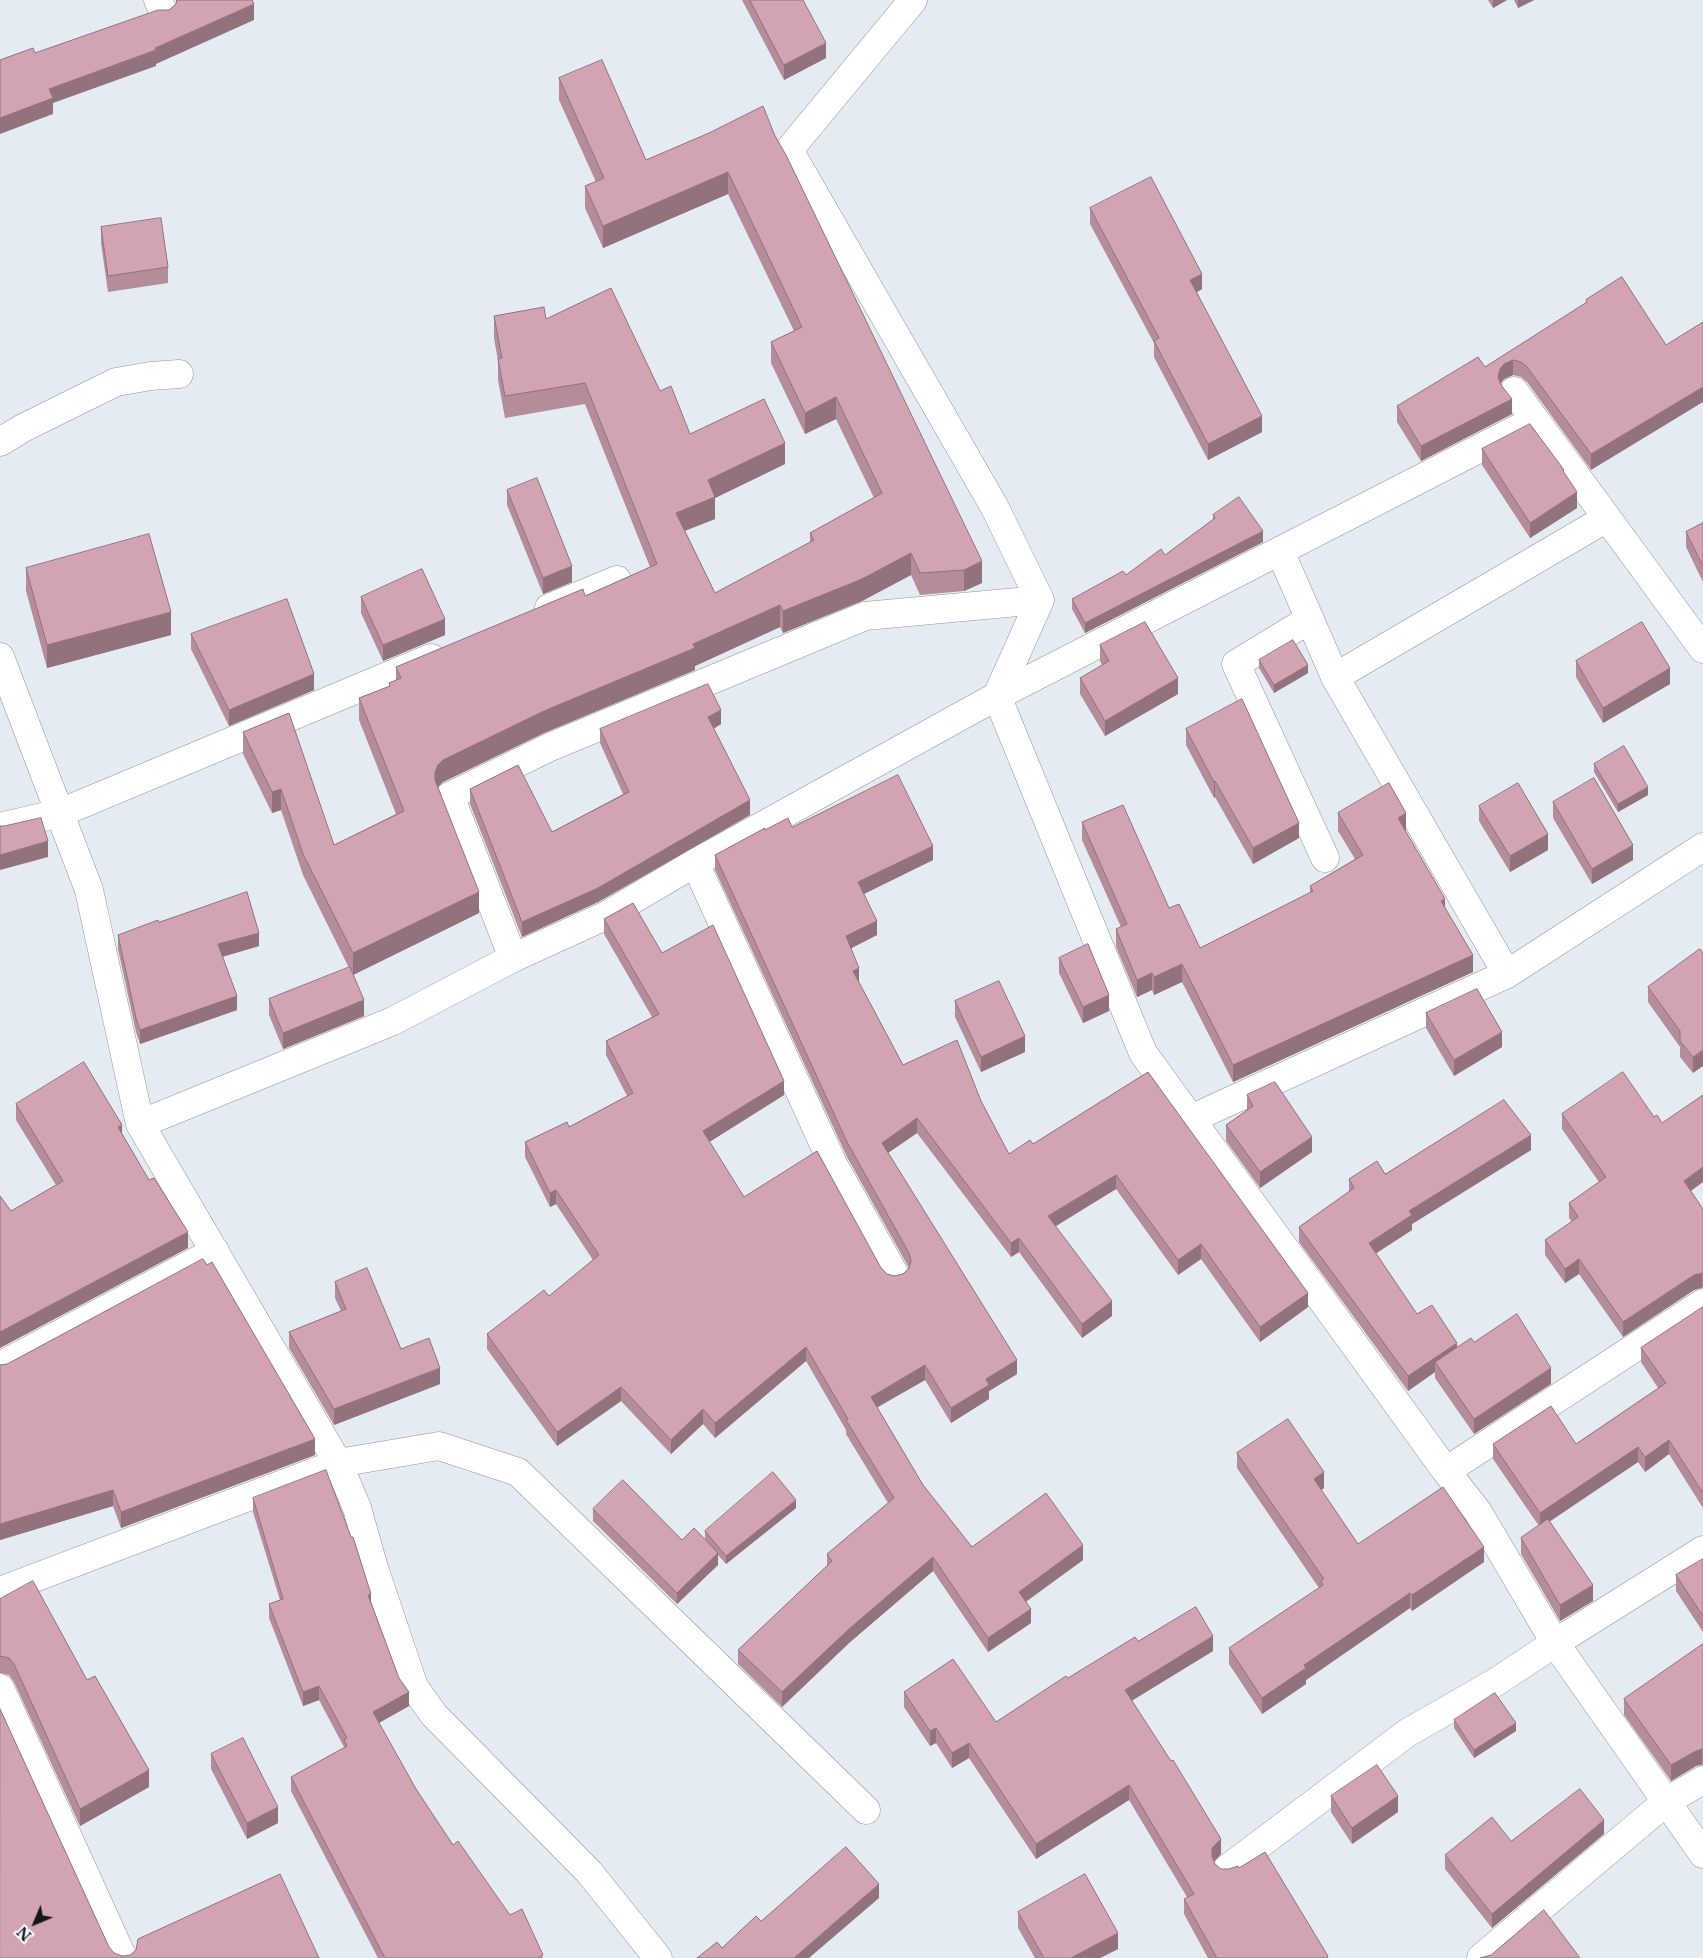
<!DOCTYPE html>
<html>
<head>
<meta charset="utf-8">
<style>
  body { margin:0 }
  #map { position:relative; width:1703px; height:1958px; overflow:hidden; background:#e5ebf2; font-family:"Libre Baskerville",serif }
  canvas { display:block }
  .north { position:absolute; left:10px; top:1898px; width:50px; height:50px; -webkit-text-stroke:4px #f2f8ff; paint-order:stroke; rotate:225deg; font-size:14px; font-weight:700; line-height:20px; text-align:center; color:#121416 }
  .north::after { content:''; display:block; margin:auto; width:18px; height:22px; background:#121416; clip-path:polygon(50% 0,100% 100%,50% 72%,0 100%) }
</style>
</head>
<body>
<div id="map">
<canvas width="1703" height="1958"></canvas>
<div class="north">N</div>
</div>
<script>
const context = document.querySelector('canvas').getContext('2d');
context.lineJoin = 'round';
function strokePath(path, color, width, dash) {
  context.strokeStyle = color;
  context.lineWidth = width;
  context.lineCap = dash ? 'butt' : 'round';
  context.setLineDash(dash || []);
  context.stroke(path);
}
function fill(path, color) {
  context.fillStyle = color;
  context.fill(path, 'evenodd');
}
const minor = new Path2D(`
  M158 0 163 11
  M913 0 789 150 994 506 1040 600 997 696 1143 1053 1446 1471 1478 1512 1555 1643 1703 1854
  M1514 391 1703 649
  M0 442 23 428 116 382 151 376 179 374
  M1280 551 1335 677 1507 974
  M549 608 617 580
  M1310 619 1236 664 1325 858
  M0 657 89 890 140 1124 338 1463 0 1591
  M1335 677 1607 518
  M0 827 60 813 431 658
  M695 863 833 1164 895 1275
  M513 958 450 796 550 747 865 616 1040 600
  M1191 1119 1507 974 1703 847
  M140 1124 393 1021 513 958 605 916 695 863 997 696 1535 420
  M0 1366 215 1251
  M1446 1471 1703 1303
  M0 1688 123 1958
  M1227 1869 1407 1733 1496 1682 1555 1643 1703 1550
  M658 1958 589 1872 434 1715 414 1687 374 1568 357 1508 338 1463 439 1446 518 1472 866 1810
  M1481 1958 1667 1801 1703 1780`);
const wall = new Path2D(`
  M742 0H803L826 58 784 80Z
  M1488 0H1507L1493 8Z
  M1514 0H1534L1518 8Z
  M559 78 646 160 775 136 982 583 964 591 920 595 911 575 862 601 783 633 780 627 695 666V670L544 733 443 782 438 786 479 913 353 975 364 1016 283 1049 269 1015V999L349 968 303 875 281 810 272 813 243 754V732L334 845 396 814 359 720V698L389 687V683L396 680V667L585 596 650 567 585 404 505 418 498 380V361L494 338V316L546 319 660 391 690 434 785 464 715 498V519L685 531 715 593 810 543V533L874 498 836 419 805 434 771 363V342L794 331 728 194 603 248 585 208V186L596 182 559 100Z
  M1090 208 1202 289 1197 292 1262 432 1208 460 1154 357V343L1090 224Z
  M101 227 168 267V283L108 292 101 243Z
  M1622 277 1591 470 1527 382 1521 377 1513 375 1504 379 1501 383 1512 414 1421 461 1397 422V406L1485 367 1586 303V300Z
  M1482 449 1564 473 1577 508 1530 538 1482 465Z
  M507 490 572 582 543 594 507 505Z
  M1213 515 1263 542 1085 633 1072 609V599L1126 575 1165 555 1213 520Z
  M1703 523V582L1686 547V532Z
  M26 568 171 635 47 668 26 591Z
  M361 597 445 635 383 661 361 613Z
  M191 634 314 690 229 726 191 649Z
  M1100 645 1178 694 1105 736 1080 694V678L1102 665 1100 661Z
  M1259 660 1308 673 1274 693 1259 668Z
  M1576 661 1670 684 1603 723 1576 677Z
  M721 724 713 729 750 815 598 902 522 937 470 804V789L552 832 623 794 600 743V729Z
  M1186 729 1299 838 1253 864 1215 797 1214 798 1186 745Z
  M1594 764 1648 795 1618 812 1594 772Z
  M1553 802 1633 860 1592 884 1553 818Z
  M1479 806 1548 850 1510 872 1479 821Z
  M1338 813 1406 831H1405L1445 907 1473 972 1233 1082 1182 982 1154 995 1152 990 1137 997 1116 947V929L1121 927 1082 840V822L1169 908 1200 948 1310 893V886L1355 859 1338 831Z
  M792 827 933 860 863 894 877 935 851 948 859 983 903 1065 981 1101 1009 1154 1033 1144 1148 1072 1308 1307 1260 1342 1201 1259 1178 1275 1116 1189 1055 1226 1112 1316 1082 1338 1019 1252 1011 1257 917 1133 888 1153 1017 1374 989 1391V1399L951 1423 925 1380 877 1407 923 1485 972 1547 1083 1560 1026 1602 1031 1623 988 1652 933 1571 849 1643 782 1707 738 1664V1650L827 1566V1554L888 1503 846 1434V1430L806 1361 715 1438 703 1424 671 1454 621 1401 557 1446 487 1349V1334L549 1296 593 1260 556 1204 550 1207 525 1157V1142L569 1127 627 1096 606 1055V1041L652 1017 604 934V919L662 953 784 1095 709 1142 744 1197 881 1268 887 1274 894 1276 903 1274 909 1268 847 1157 715 870V855L765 830Z
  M159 922 259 946 222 957 237 1010 140 1044 136 1032 118 949V935Z
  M1700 949 1693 1073 1680 1057V1047L1648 1002V987Z
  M1059 958 1109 1011 1083 1023 1059 973Z
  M955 1001 1025 1052 981 1072 955 1017Z
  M1426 1013 1502 1047 1454 1076 1426 1028Z
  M1247 1095 1312 1152 1260 1188 1226 1141V1125L1247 1110Z
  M16 1104 122 1134 188 1248 11 1211 56 1185 16 1120Z
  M1562 1114 1691 1191 1703 1209V1288L1694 1290 1623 1337 1579 1274 1565 1283 1545 1255V1240L1572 1222 1569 1218V1203L1599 1182 1562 1129Z
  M1531 1150 1412 1224V1230L1376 1253 1417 1314 1457 1347 1474 1342 1551 1384 1474 1434 1435 1378V1372L1408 1391 1299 1242V1227L1349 1192V1179Z
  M335 1282 401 1349 440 1384 334 1425 289 1348V1332L341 1311 335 1298Z
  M1703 1307V1508L1669 1454 1645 1472 1638 1462 1550 1521 1593 1601 1560 1621 1521 1554V1538L1539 1526 1493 1459V1444H1576L1658 1388 1641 1362V1348Z
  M0 1365 315 1455 121 1528 113 1506 0 1540Z
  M1237 1453 1324 1488 1321 1490 1358 1544 1484 1562 1412 1611 1410 1608 1306 1680V1684L1262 1714 1229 1664V1648L1319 1588 1237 1468Z
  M253 1498 371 1602 409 1706 379 1723 416 1789 453 1845 510 1915 543 1958H378L291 1791V1777L344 1748V1747L319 1700 303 1706 269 1618V1604L280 1600 253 1512Z
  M796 1508 726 1564 718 1555V1565L677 1604 593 1521V1509L682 1540 709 1544 705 1539V1531Z
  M1703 1559V1632L1676 1591V1575Z
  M0 1599 87 1680 149 1787 80 1826 14 1682 9 1675 0 1673Z
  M1138 1641 1213 1651 1132 1700 1221 1854 1214 1862 1215 1864 1221 1869H1229L1239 1868 1328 1958H1208L1184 1914V1899L1187 1897 1129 1800 1036 1859 969 1758 952 1768 936 1743 930 1746 904 1707V1692L996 1722 1068 1678Z
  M1703 1644V1765L1696 1766 1671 1781 1624 1715V1699Z
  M1454 1720 1516 1731 1474 1758 1454 1728Z
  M211 1754 278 1823 247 1839 211 1769Z
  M1331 1796 1398 1812 1352 1844 1331 1812Z
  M1604 1834 1492 1928 1445 1869V1855L1511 1841Z
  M1018 1912 1118 1949 1100 1958H1035L1018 1928Z`);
const shadedWall = new Path2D(`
  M1493 0H1507L1493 8Z
  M1518 0H1534L1518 8Z
  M254 4V20L156 64V66L53 103V114L0 134V118L49 89 155 48Z
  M826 43V58L784 80V65Z
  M728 172V194L603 248V226Z
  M1202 274V289L1190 296V280Z
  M1513 360V375L1504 379 1500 384 1498 377 1500 369 1504 364Z
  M1703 387V402L1591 470V454Z
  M836 397V419L805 434V413Z
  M1512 399V414L1421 461V446Z
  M1262 416V432L1208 460V444Z
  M785 443V464L715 498V519L676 534V513L708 480Z
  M1577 492V508L1530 538V523Z
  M1263 531V542L1085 633V623Z
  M911 553V575L862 601 783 633V611Z
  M982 561V583L964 591V570Z
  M572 566V582L543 594V578Z
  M780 605V627L695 666V670L544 733 443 782 438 787 435 794V772L438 765 443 760 544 711Z
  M171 612V635L47 668V645Z
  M445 619V635L383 661V645Z
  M1308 665V673L1274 693V685Z
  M1670 668V684L1603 723V708Z
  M314 674V690L229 726V710Z
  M1178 678V694L1105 736V721Z
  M721 710V724L708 732V717Z
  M1215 781V797L1214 798V782Z
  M1648 787V795L1618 812V804Z
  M281 789V810L272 813V792Z
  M750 800V815L598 902 522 937V922Z
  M1406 813V831L1398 836V818Z
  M1299 823V838L1253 864V848Z
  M1548 834V850L1510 872V856Z
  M48 841V857L0 870V855Z
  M1633 845V860L1592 884V869Z
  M933 846V860L858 897V882Z
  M479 892V913L353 975V953Z
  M1445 899V916L1441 901Z
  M877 921V935L846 951V936Z
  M259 933V946L218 958V944Z
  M1473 955V972L1233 1082V1065Z
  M1182 964V982L1154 995V977Z
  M859 968V983L853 986V971Z
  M1152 973V990L1137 997V980Z
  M1109 995V1011L1083 1023V1007Z
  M237 996V1010L140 1044V1030Z
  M364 1000V1016L283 1049V1033Z
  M1502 1032V1047L1454 1076V1060Z
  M1025 1036V1052L981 1072V1057Z
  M1703 1050V1066L1693 1073V1057Z
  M784 1081V1095L703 1146V1131Z
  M917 1118V1133L882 1157V1143Z
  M122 1125V1141L118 1127Z
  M1531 1135V1150L1412 1224V1230L1369 1258V1243L1409 1211Z
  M1312 1137V1152L1260 1188V1172Z
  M1703 1167V1182L1684 1196V1181Z
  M1116 1175V1189L1048 1231V1216Z
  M556 1190V1204L550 1207V1193Z
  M188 1232V1248L0 1348V1332Z
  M1019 1238V1252L1011 1257V1243Z
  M1201 1244V1259L1178 1275V1260Z
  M1579 1259V1274L1565 1283V1269Z
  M1702 1273V1287L1694 1290 1623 1337V1322L1694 1275Z
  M1308 1293V1307L1260 1342V1327Z
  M1112 1301V1316L1082 1338V1324Z
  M1457 1343V1358L1435 1362V1372L1408 1391V1376Z
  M806 1347V1361L715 1438V1423Z
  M1017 1360V1374L989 1391V1399L951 1423V1408L986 1379Z
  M925 1365V1380L871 1411V1397Z
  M440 1368V1384L334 1425V1409Z
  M1551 1368V1384L1474 1434V1419Z
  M621 1387V1401L557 1446V1432Z
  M703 1409V1424L671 1454V1440Z
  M315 1439V1455L121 1528V1512Z
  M1669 1440V1454L1645 1472V1457Z
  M1638 1447V1462L1540 1528V1513Z
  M1324 1472V1488L1314 1495V1479Z
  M113 1490V1506L0 1540V1524Z
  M796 1500V1508L726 1564V1556Z
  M1083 1545V1560L1019 1606V1592Z
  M1484 1547V1562L1412 1611V1595Z
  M718 1553V1565L677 1604V1593Z
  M933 1557V1571L849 1643 782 1707V1692L849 1629Z
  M1593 1585V1601L1560 1621V1605Z
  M1410 1593V1608L1306 1680V1684L1262 1714V1698L1304 1665Z
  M371 1594V1608L368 1595Z
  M1031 1609V1623L988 1652V1638Z
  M1213 1636V1651L1125 1705V1690Z
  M319 1686V1700L303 1706V1692Z
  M409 1692V1706L373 1726V1712Z
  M1516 1723V1731L1474 1758V1750Z
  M936 1728V1743L930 1746V1731Z
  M969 1743V1758L952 1768V1753Z
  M1702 1749V1764L1696 1766 1671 1781V1765L1696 1751Z
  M149 1770V1787L80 1826V1809Z
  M1129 1785V1800L1036 1859V1844Z
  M1398 1796V1812L1352 1844V1828Z
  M278 1807V1823L247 1839V1823Z
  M1604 1820V1834L1492 1928V1914Z
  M1221 1839V1854L1212 1863V1848Z
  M879 1884V1898L809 1958H794Z
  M1118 1933V1949L1100 1958H1071Z`);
const building = new Path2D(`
  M177 0H252L254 4 155 48 156 50 49 89 53 98 0 118V60L33 48 35 53 158 10H169L176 4Z
  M750 0H803L826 43 784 65Z
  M602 60 646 160 709 133 763 106 775 136 786 155 982 561 964 570 920 573 911 553 862 579 783 611 780 605 693 644 695 648 544 711 443 760 438 765 435 772V780L479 892 353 953 303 854 281 789 272 792 243 732 289 713 334 845 404 811 359 698 390 686 389 683 401 678 396 667 583 589 585 596 657 564 585 383 505 396 498 359 502 358 494 316 544 307 546 319 611 288 660 391 671 386 690 434 764 399 785 443 708 480 715 497 676 513 715 593 814 540 810 533 882 493 836 397 805 413 771 342 802 327 728 172 603 226 585 186 604 178 559 78Z
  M1151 177 1202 274 1190 280 1262 416 1208 444 1154 341 1159 338 1090 208Z
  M161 218 168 267 108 276 101 227Z
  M1622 277 1666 345 1703 322V387L1591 454 1527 367 1521 362 1513 360 1504 364 1500 369 1498 377 1501 385 1512 399 1421 446 1397 406 1478 357 1485 367 1587 302 1586 300Z
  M1530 424 1564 470 1563 471 1577 492 1530 523 1482 449Z
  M537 478 572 566 543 578 507 490Z
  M1239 497 1263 531 1085 623 1072 599 1123 571 1126 575 1161 549 1165 555 1215 518 1213 515Z
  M1703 523V566L1686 532Z
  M149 534 171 612 47 645 26 568Z
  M422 569 445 619 383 645 361 597Z
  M287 599 314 674 229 710 191 634Z
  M1145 622 1178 678 1105 721 1080 678 1109 661 1100 645Z
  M1642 622 1670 668 1603 708 1576 661Z
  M1293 640 1308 665 1274 685 1259 660Z
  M708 684 721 710 708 717 750 800 598 888 522 922 470 789 518 765 552 832 629 792 600 729Z
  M1242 699 1299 823 1253 848 1215 781 1214 782 1186 729Z
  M1624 746 1648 787 1618 804 1594 764Z
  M898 775 933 846 858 882 877 921 846 936 859 968 853 971 903 1065 957 1040 981 1101 1009 1154 1030 1140 1033 1144 1148 1072 1308 1293 1260 1327 1201 1244 1178 1260 1116 1175 1048 1216 1112 1301 1082 1324 1019 1238 1011 1243 917 1118 882 1143 1017 1360 986 1379 989 1385 951 1408 925 1365 871 1397 923 1485 972 1547 1046 1493 1083 1545 1019 1592 1031 1609 988 1638 933 1557 849 1629 782 1692 738 1650 832 1561 827 1554 894 1498 846 1420 848 1419 806 1347 715 1423 703 1409 671 1440 621 1387 557 1432 487 1334 544 1290 549 1296 599 1255 556 1190 550 1193 525 1142 567 1122 569 1127 633 1093 606 1041 659 1014 604 919 633 903 662 953 713 925 784 1081 703 1131 744 1197 817 1151 881 1268 887 1274 894 1276 903 1274 909 1268 911 1261 909 1253 847 1142 715 855 765 828V830L788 818 792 827Z
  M1594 778 1633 845 1592 869 1553 802Z
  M1389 783 1406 813 1398 818 1445 899 1441 901 1473 955 1233 1065 1182 964 1154 977 1152 973 1137 980 1116 929 1127 924 1082 822 1123 805 1169 908 1179 904 1200 948 1313 891 1310 886 1363 855 1338 813Z
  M1518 783 1548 834 1510 856 1479 806Z
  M41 818 48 841 0 855V826H4Z
  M247 892 259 933 218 944 237 996 140 1030 136 1018 118 935 158 920 159 922Z
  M1088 944 1109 995 1083 1007 1059 958Z
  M1700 949 1703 953V1050L1693 1057 1680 1041V1031L1648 987Z
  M350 967 364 1000 283 1033 269 999Z
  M999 981 1025 1036 981 1057 955 1001Z
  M1477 989 1502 1032 1454 1060 1426 1013Z
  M84 1062 122 1125 118 1127 149 1180 154 1178 188 1232 0 1332V1196L11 1211 63 1181 16 1104Z
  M1623 1072 1654 1117 1657 1115 1662 1123 1703 1095V1167L1684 1181 1703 1209V1273L1694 1275 1623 1322 1579 1259 1565 1269 1545 1240 1578 1217 1569 1203 1606 1177 1562 1114Z
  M1275 1082 1312 1137 1260 1172 1226 1125 1253 1106 1247 1095Z
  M1504 1100 1531 1135 1409 1211 1412 1215 1369 1243 1417 1314 1432 1305 1457 1343 1408 1376 1299 1227 1354 1188 1349 1179 1377 1161 1385 1174Z
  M203 1259 207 1265 212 1262 315 1439 121 1512 113 1490 0 1524V1365L7 1364Z
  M367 1268 401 1349 429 1338 440 1368 334 1409 289 1332 346 1309 335 1282Z
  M1703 1307V1493L1669 1440 1645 1457 1638 1447 1540 1513 1493 1444 1551 1406 1576 1444 1666 1383 1641 1348Z
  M1517 1314 1551 1368 1474 1419 1435 1362 1471 1338 1474 1342Z
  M1288 1419 1324 1472 1314 1479 1358 1544 1443 1487 1484 1547 1412 1595 1410 1593 1304 1665 1306 1668 1262 1698 1229 1648 1323 1585 1321 1581 1324 1579 1237 1453Z
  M326 1470 351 1537H353L371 1594 368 1595 399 1678 409 1692 373 1712 416 1789 453 1845 458 1841 510 1915 522 1909 543 1955 538 1958H385L291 1777 347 1746 344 1740 347 1738 319 1686 303 1692 269 1604 283 1599 253 1498Z
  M773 1472 796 1500 726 1556 705 1531Z
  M623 1480 682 1540 694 1528 718 1553 677 1593 593 1509Z
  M1548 1519 1593 1585 1560 1605 1521 1538Z
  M1703 1559V1616L1676 1575Z
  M33 1581 87 1680 95 1676 149 1770 80 1809 14 1664 9 1658 0 1656V1599Z
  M1196 1607 1213 1636 1125 1690 1171 1761 1173 1760 1221 1839 1212 1848V1856L1215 1864 1221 1869H1229L1238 1866 1239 1868 1265 1852 1328 1956 1326 1958H1217L1184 1899 1194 1894 1129 1785 1036 1844 969 1743 952 1753 936 1728 930 1731 904 1692 953 1659 996 1722 1066 1676 1068 1678 1135 1637 1138 1641Z
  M1703 1644V1749L1696 1751 1671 1765 1624 1699Z
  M1495 1693 1516 1723 1474 1750 1454 1720Z
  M0 1709 109 1947 114 1953 122 1956 130 1955 136 1950 138 1939 280 1874 319 1958H0Z
  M243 1738 278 1807 247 1823 211 1754Z
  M1377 1765 1398 1796 1352 1828 1331 1796Z
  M1580 1789 1604 1820 1492 1914 1445 1855 1492 1817 1511 1841Z
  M846 1847 879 1884 794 1958H697L717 1942 722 1948 756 1916 761 1921Z
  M1085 1874 1118 1933 1071 1958H1044L1018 1912Z
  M1544 1910 1580 1958H1480L1491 1955Z`);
strokePath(minor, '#90959b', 29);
strokePath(minor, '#fff', 28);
fill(wall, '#b48c9a');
fill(shadedWall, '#92727d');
fill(building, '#d1a3b3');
strokePath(building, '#92727d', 1);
</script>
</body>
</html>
